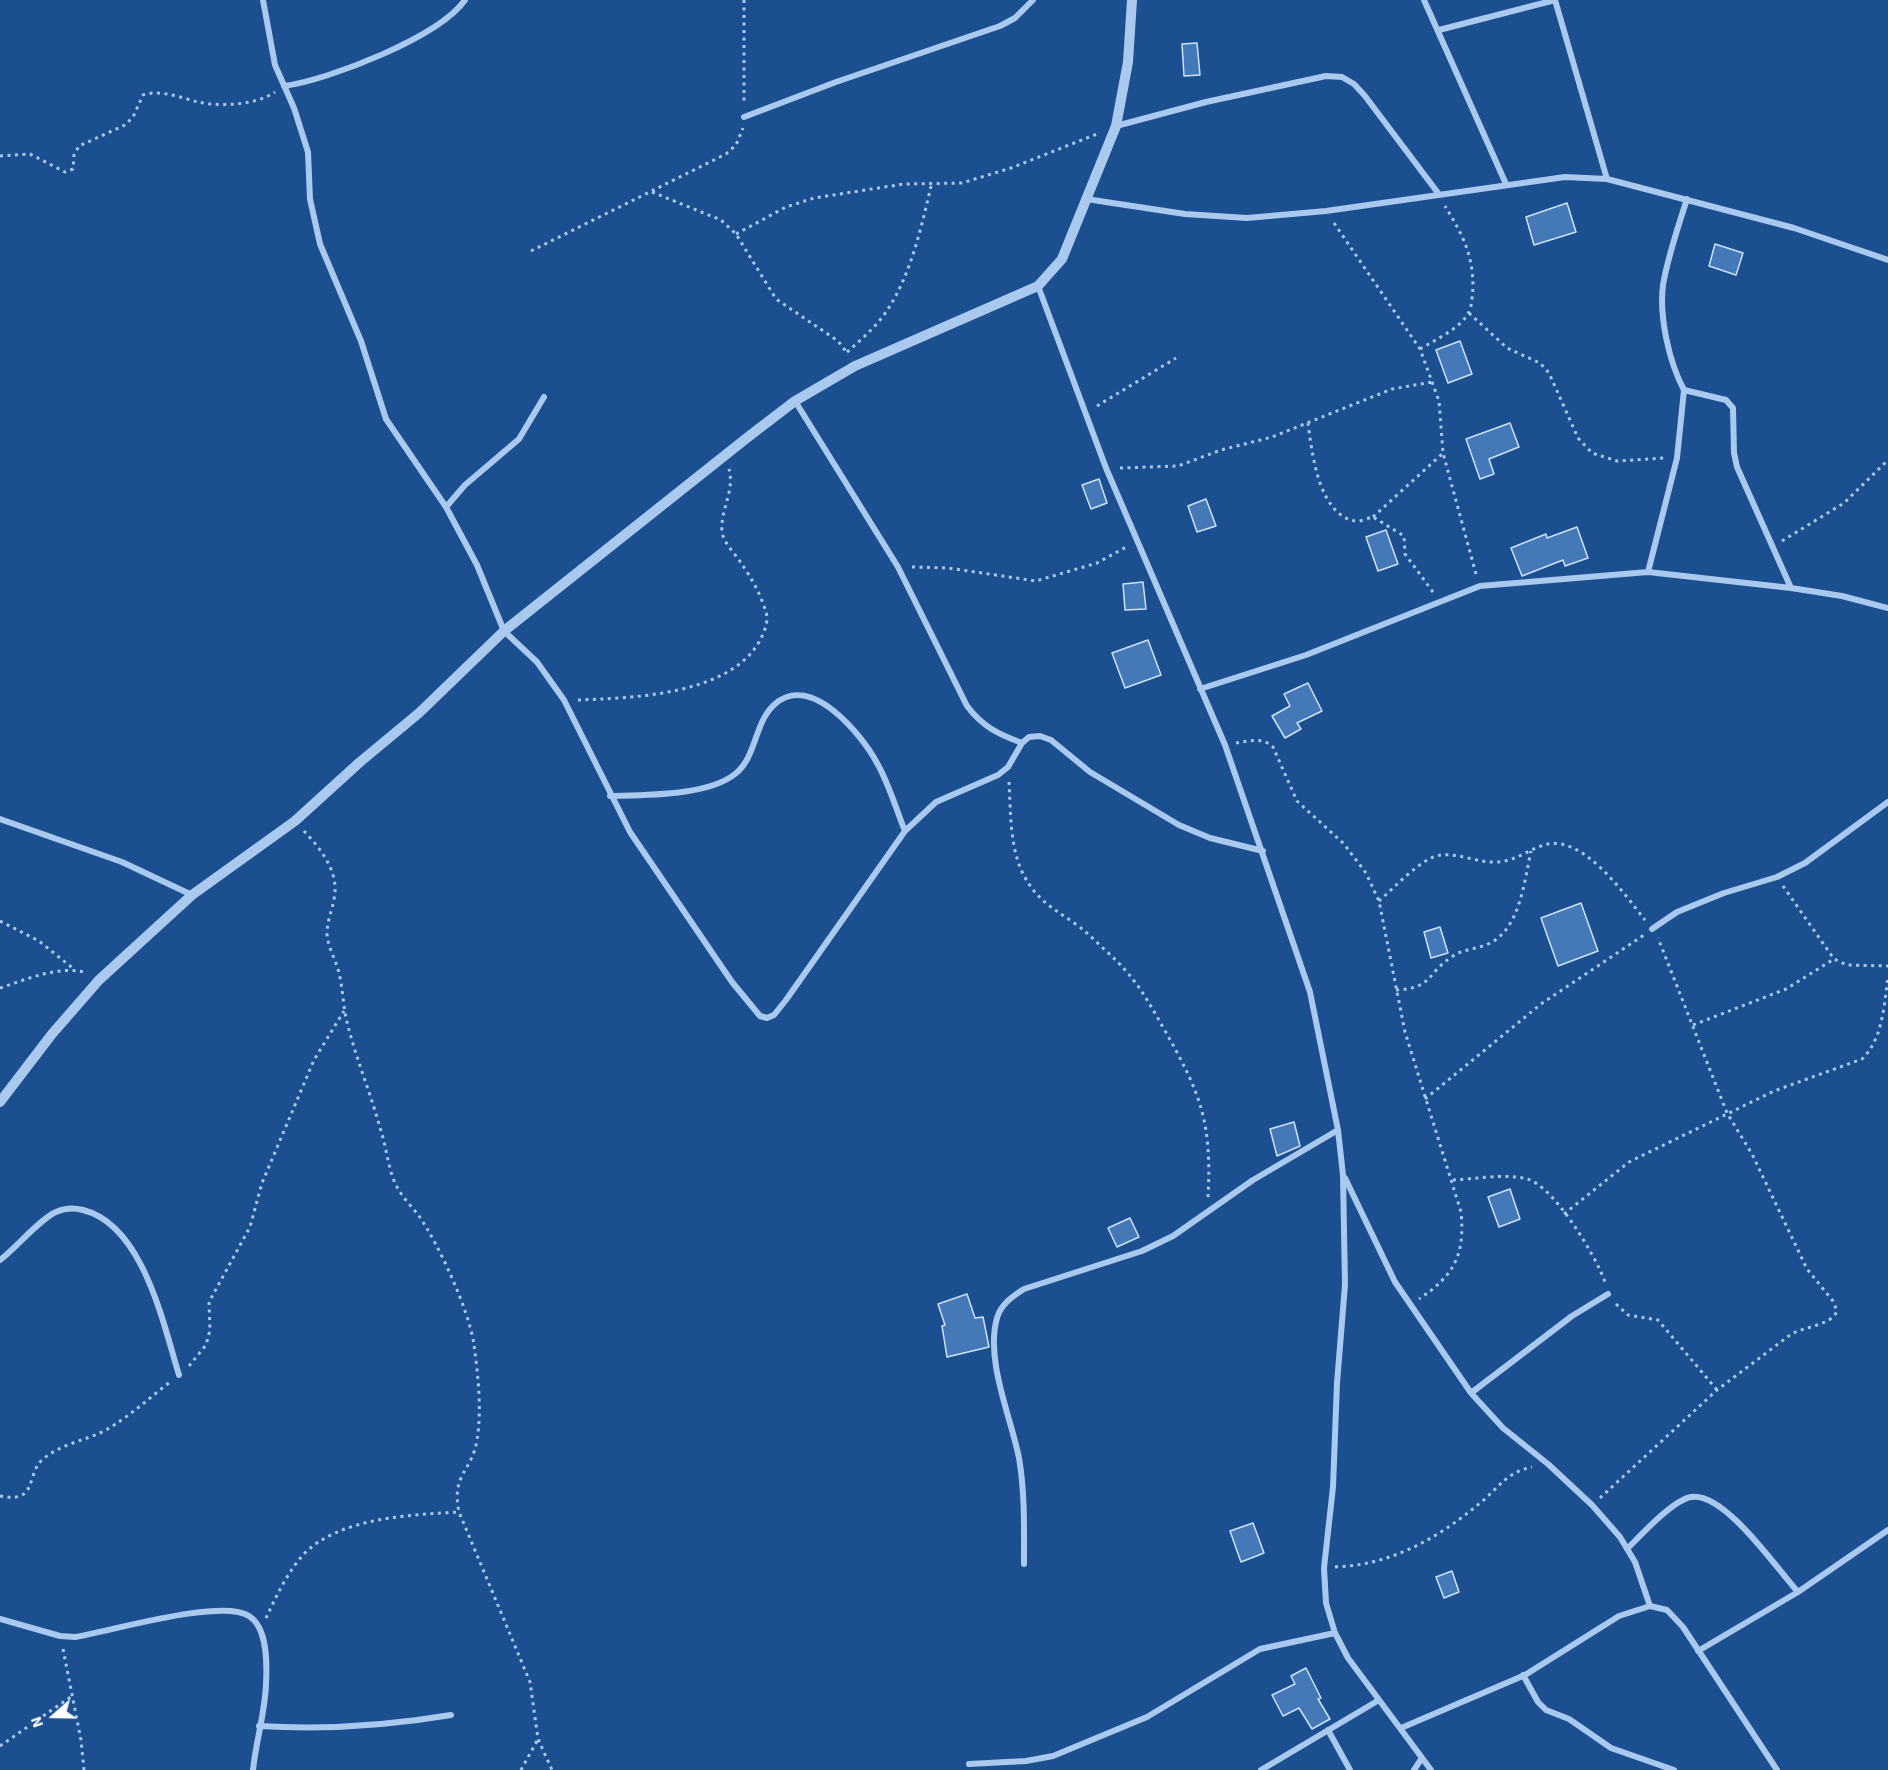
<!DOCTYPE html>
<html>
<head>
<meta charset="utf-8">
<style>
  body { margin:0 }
  #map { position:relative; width:1888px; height:1770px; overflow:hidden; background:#1b4f8f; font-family:"Source Sans 3",sans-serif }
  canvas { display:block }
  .north { position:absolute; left:24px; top:1686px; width:60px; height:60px; -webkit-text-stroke:4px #1b4f8f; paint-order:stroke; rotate:250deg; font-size:16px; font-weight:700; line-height:24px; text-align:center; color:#fff }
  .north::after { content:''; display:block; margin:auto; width:21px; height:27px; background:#fff; clip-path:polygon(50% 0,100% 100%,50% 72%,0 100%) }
</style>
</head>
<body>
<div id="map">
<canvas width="1888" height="1770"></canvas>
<div class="north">N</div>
</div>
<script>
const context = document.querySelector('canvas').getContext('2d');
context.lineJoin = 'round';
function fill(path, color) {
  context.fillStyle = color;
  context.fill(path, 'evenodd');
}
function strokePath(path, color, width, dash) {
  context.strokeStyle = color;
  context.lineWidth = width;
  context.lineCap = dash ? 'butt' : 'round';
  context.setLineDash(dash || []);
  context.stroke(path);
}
const building = new Path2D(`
  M1197 43 1200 75 1184 76 1182 44Z
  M1567 203 1576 232 1534 245 1526 217Z
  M1715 244 1743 253 1736 275 1709 266Z
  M1460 341 1472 374 1448 383 1436 350Z
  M1510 423 1519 447 1489 459 1494 474 1480 479 1466 439Z
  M1099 479 1107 503 1091 509 1082 485Z
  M1206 499 1216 526 1197 532 1188 506Z
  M1577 527 1588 558 1565 566 1563 560 1522 576 1511 548 1546 534 1547 538Z
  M1386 530 1398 564 1378 571 1366 537Z
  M1143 582 1146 609 1125 610 1123 584Z
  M1148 640 1161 675 1125 688 1112 653Z
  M1308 683 1322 711 1297 723 1301 729 1285 738 1272 716 1290 706 1284 694Z
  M1581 903 1598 951 1558 966 1541 918Z
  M1440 927 1448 953 1431 958 1424 932Z
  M1294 1122 1300 1146 1277 1156 1270 1129Z
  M1510 1189 1520 1219 1499 1227 1488 1197Z
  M1130 1218 1139 1237 1117 1247 1108 1228Z
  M967 1294 975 1318 983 1317 989 1347 947 1357 942 1326 945 1325 938 1304Z
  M1253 1523 1264 1553 1241 1562 1230 1531Z
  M1452 1571 1459 1592 1444 1598 1436 1577Z
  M1306 1668 1321 1698 1318 1699 1330 1719 1312 1729 1299 1708 1283 1716 1272 1695 1295 1684 1291 1676Z`);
const path = new Path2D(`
  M744 0V103
  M0 156 30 154 65 172 73 169 74 155 79 146 125 125 133 117 143 95C160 89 182 98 198 102 221 107 256 105 275 92
  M652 192 721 220 736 234 776 299 838 341 848 354
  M1334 223 1420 349 1439 401 1443 453 1476 574
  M736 234 786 207 814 198 904 184 962 183 1011 168 1097 134
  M531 251 726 154 736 145 743 128
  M1469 313 1507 348 1540 363 1549 373 1578 438 1592 453 1617 461 1664 458
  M1420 349C1435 340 1461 328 1469 312 1472 306 1472 296 1473 289 1473 253 1463 236 1445 206
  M847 352C862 339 877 326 888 309 912 272 922 224 932 182
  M1097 406 1176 358
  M1308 423C1312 452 1318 514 1355 521 1360 522 1368 518 1373 517L1404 536 1405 554 1433 592
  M1120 468 1178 466 1221 450 1272 437 1392 389 1433 382
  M1373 517 1442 454
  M1782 541 1844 503 1888 460
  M912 567 948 568 1036 581 1097 563 1128 546
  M578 700C633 698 728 695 759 642 764 633 769 622 766 612 761 595 751 577 741 563 735 553 724 544 722 532 720 510 735 491 729 469
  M1236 743C1249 741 1263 737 1273 747L1297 801 1344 844 1366 873 1379 901 1405 1032 1461 1212C1465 1254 1455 1275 1419 1299
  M1009 782C1011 815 1009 855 1029 884 1041 903 1059 912 1077 925 1087 932 1095 941 1104 949 1135 977 1144 994 1164 1029 1201 1094 1212 1122 1208 1198
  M304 831C321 849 340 873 334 899 332 911 327 921 327 934 328 948 336 960 339 973 343 989 343 1006 347 1022 356 1059 371 1094 381 1131 387 1149 388 1170 397 1187 403 1198 412 1207 419 1216 439 1245 469 1310 474 1345 478 1374 482 1411 477 1440 472 1472 451 1474 459 1512L530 1682 538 1739 552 1770
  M1783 886 1834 959 1847 965 1888 966
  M1379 901C1394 888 1422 857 1441 855 1459 853 1478 863 1496 862 1515 862 1530 848 1548 844 1585 837 1625 895 1645 920
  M0 921 39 941 75 970
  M0 988C28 979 56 966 85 972
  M1396 990C1434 988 1426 973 1453 956 1463 949 1477 949 1488 944 1520 930 1524 882 1531 851
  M1693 1025 1786 989 1834 959
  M1425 1099 1541 1004 1644 935
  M1453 1180C1476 1179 1505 1173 1527 1179 1553 1185 1596 1256 1605 1282
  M1564 1214 1629 1162 1774 1091 1862 1059C1883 1039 1884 1005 1888 977
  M1616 1304 1628 1315 1658 1320 1717 1390
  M189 1366 206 1345 210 1330 209 1302 250 1227 262 1183 314 1060 344 1011
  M0 1496C38 1504 26 1475 42 1460 60 1444 84 1441 104 1431 129 1417 148 1399 170 1382
  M1600 1498 1717 1390 1790 1335C1804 1326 1831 1326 1837 1311L1833 1301 1807 1269 1752 1154 1727 1113 1658 938
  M1335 1567C1391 1565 1437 1539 1480 1503 1500 1487 1505 1473 1532 1467
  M266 1618C276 1597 287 1573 303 1555 339 1517 411 1515 459 1512
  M63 1649 81 1740 84 1770
  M0 1746 72 1696
  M521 1770 538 1739`);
const minor = new Path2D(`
  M263 0 275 65 294 108 308 152 310 199 320 244 361 341 386 419 446 507 477 565 504 631 537 662 564 700 630 832 732 982 760 1016 767 1018 774 1015 786 1000 905 831 936 802 998 775 1008 767 1022 743 1029 737 1040 736 1051 740 1090 772 1179 825 1210 838 1263 851
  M1424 0 1506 184
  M1555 0 1607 179
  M1439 30 1555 0
  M284 86C329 80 439 37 465 0
  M744 117 836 82 1000 26 1015 18 1033 0
  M1116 126 1206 102 1326 76 1342 77 1354 84 1365 96 1438 193
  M1086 199 1185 214 1247 218 1326 211 1565 177 1607 179 1794 228 1888 260
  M1687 199C1678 227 1668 256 1663 285 1659 317 1669 362 1684 390L1726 400 1733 408 1734 453 1737 467 1791 588
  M1038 286 1106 468 1225 745 1310 992 1338 1130 1343 1175 1345 1285 1337 1383 1333 1487 1324 1568 1326 1603 1335 1633 1348 1658 1431 1770
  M795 401 898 567 967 706C983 727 998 734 1022 743
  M446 507 465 485 519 439 544 397
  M1648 572 1677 458 1684 390
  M1200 689 1306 655 1480 586 1648 572 1791 588 1842 596 1888 608
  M610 796C644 795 708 796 735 774 757 757 754 722 775 704 811 672 862 735 877 763 889 784 896 809 905 831
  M0 819 122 862 192 895
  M1652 929 1677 912 1724 893 1777 877 1805 863 1888 802
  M1345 1178 1395 1282 1471 1393 1503 1428 1548 1464 1592 1505 1620 1537 1635 1562 1650 1606
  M0 1260C16 1248 40 1219 56 1212 65 1208 75 1208 83 1210 143 1225 163 1323 179 1375
  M1471 1393 1572 1316 1608 1294
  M1627 1549C1641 1535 1673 1500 1691 1497 1724 1491 1777 1569 1798 1592
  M1024 1564C1024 1529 1025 1493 1019 1458 1011 1417 985 1360 997 1318 1001 1304 1013 1296 1024 1289L1142 1251 1173 1236 1253 1180 1338 1130
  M0 1619 60 1636 75 1637C111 1631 222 1598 249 1616 268 1628 267 1665 266 1684 265 1713 256 1741 253 1770
  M1698 1651 1798 1592 1888 1530
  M1523 1675 1538 1702 1546 1710 1569 1719 1611 1748 1674 1770
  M259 1726C325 1730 386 1726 451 1715
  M1401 1728 1525 1675 1619 1616 1650 1606 1667 1610 1683 1627 1777 1770
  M1328 1730 1350 1770
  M969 1764 1026 1761 1053 1756 1147 1717 1260 1649 1335 1633
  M1261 1770 1379 1700
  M1414 1770 1422 1758`);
const tertiary = new Path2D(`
  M0 1102 52 1034 99 980 192 895 295 821 360 762 419 713 504 631 748 437 795 401 855 366 1038 286 1062 259 1116 126 1128 62 1132 0`);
fill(building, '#4478b7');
strokePath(building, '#cfe3fa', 1.5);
strokePath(path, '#a9c9ee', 3, [3, 4.5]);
strokePath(minor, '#a9c9ee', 6);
strokePath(tertiary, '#a9c9ee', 10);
</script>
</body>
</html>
